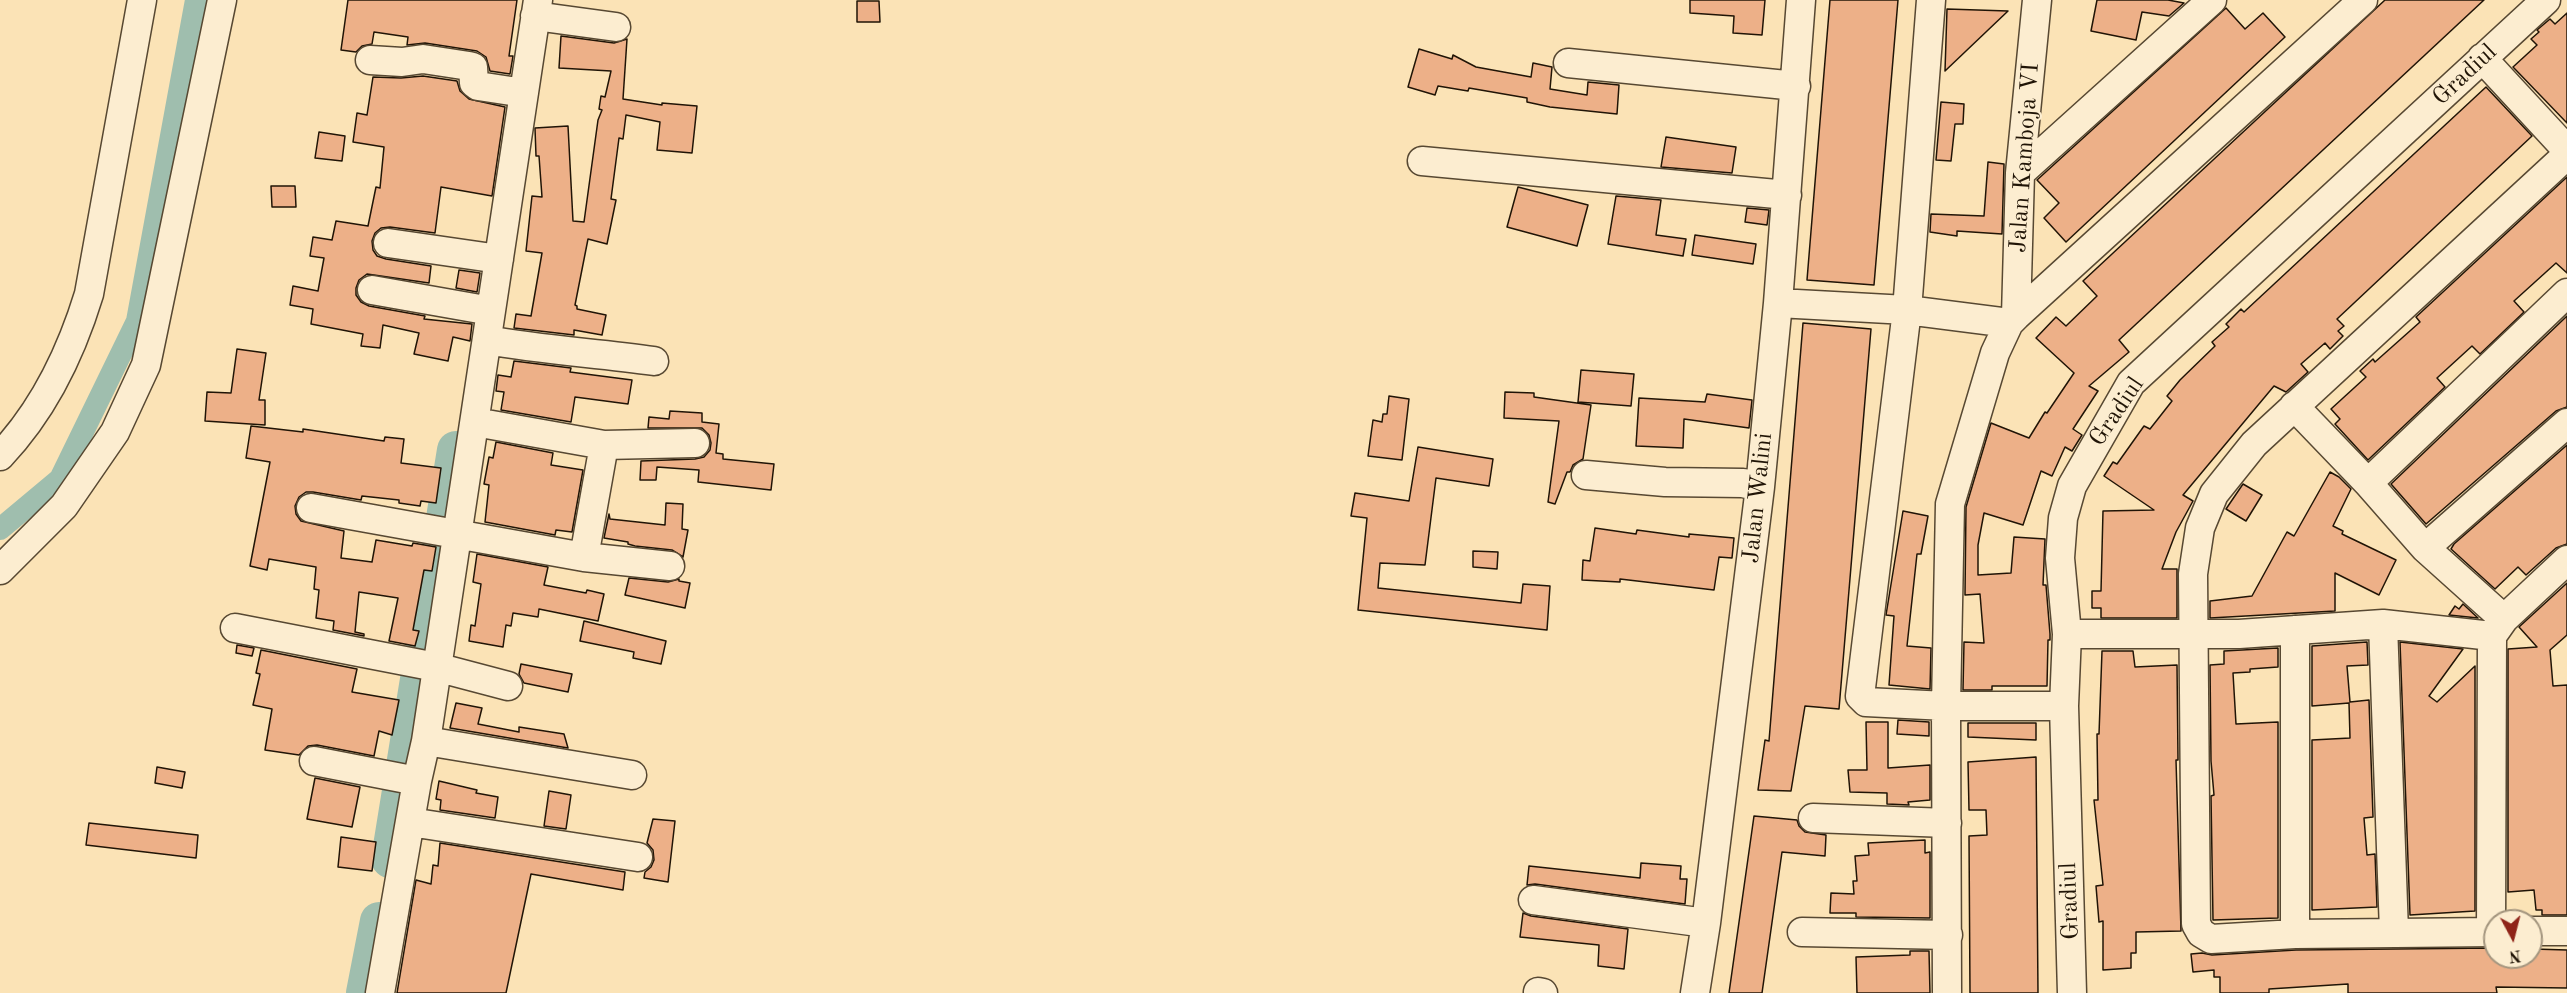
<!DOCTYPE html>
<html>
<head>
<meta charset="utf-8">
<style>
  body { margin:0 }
  #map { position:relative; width:2567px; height:993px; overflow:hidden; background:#fbe3b6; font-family:"Old Standard TT",serif }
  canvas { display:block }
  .north { position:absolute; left:2483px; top:909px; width:60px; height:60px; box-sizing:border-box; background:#fcedd0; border:2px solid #a4967f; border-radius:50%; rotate:173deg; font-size:16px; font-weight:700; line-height:24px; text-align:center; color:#201406 }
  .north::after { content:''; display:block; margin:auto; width:21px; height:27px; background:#8f2418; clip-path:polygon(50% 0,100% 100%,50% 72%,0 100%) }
</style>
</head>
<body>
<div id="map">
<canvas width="2567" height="993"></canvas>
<div class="north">N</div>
</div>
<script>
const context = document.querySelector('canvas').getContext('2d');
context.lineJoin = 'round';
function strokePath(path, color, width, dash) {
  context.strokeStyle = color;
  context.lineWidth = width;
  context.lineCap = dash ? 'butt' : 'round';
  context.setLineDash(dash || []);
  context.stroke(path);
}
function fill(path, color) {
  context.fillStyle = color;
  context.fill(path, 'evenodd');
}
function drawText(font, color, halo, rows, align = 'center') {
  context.font = font + ' "Old Standard TT",serif';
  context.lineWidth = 4.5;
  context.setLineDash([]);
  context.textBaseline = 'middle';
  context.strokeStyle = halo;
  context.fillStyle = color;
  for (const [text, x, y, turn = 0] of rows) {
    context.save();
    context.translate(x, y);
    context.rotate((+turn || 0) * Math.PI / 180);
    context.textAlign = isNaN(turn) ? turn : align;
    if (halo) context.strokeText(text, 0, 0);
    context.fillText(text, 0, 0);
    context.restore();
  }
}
const canal = new Path2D(`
  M0 529 60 479 137 321 196 0`);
const river = new Path2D(`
  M390 859 456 450
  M365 993 379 921`);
const building = new Path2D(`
  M348 0H517L509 56H513L510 74 490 71 486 57 477 51 425 43 407 45 408 37 374 32 372 44 362 46 356 52 341 50Z
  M1690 0H1765L1762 35 1733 33 1734 16 1690 13Z
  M1830 0H1898L1874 285 1807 280Z
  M2097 0H2168L2184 3 2169 16 2142 12 2136 40 2091 31Z
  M2385 0H2484L2119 340 2129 352 2089 386 2098 391 2073 429 2082 435 2072 451 2065 447 2052 476 2041 471 2023 525 1984 513 1978 545V575L2011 573 2014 537 2045 539 2043 585H2046L2050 634V640H2048L2047 686H1992V690H1963L1964 642 1984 643 1980 594 1965 595 1966 507 1991 423 2029 438 2045 412 2047 413 2074 373 2036 338 2056 317 2066 326 2097 296 2083 281Z
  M857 1H879L880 22H857Z
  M2226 8 2245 29 2263 13 2285 37 2066 242 2044 218 2059 203 2037 180Z
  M1947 9 2008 11 1945 71Z
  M2567 13V123L2513 67 2537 45 2531 39 2539 32 2537 30 2550 19 2555 24Z
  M561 36 614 43 627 39 623 99 662 105V103L697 106 692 153 657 150 660 122 626 115 623 139 619 138 611 199 616 200 607 244 588 239 575 305 577 306V309L606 315 602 335 574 330V335L514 328 516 314 531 316 542 253 526 251 532 196 542 197 539 156H536L535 128 568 126 573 221 584 222 598 120 602 110 599 109 601 96 605 97 611 71 559 68Z
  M1419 49 1452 59 1453 55 1476 67 1531 77 1533 63 1552 67 1550 89 1587 95 1588 82 1619 85 1617 114 1550 107 1527 102V98L1469 88 1468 91 1438 86 1435 95 1408 87Z
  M423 76 457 81 460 91 469 99 505 107 492 196 441 187 435 233 390 227 381 228 375 233 372 241 373 250 377 256 386 259 431 266 429 283 367 274 359 280 356 288V295L361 302 369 306 425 316 424 319 472 324 470 341 453 337 448 361 414 354 419 333 383 325 380 348 361 346 363 334 311 324 313 309 290 305 293 286 318 291 324 258 310 256 313 237 332 240 336 221 368 226 376 187 380 188 384 147 353 142 357 113 367 115 373 77 401 78Z
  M2486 87 2532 136 2337 319 2344 326 2338 331 2343 336 2330 349 2325 343 2301 364 2308 372 2286 392 2274 386 2183 495 2193 501 2176 532 2162 569H2177V618H2101V608H2092V591H2101L2103 511 2154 510 2104 476 2113 462 2117 464 2144 426 2150 429 2172 401 2167 396 2180 380 2215 346 2212 342 2229 327 2226 324 2241 309 2244 312Z
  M1941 102 1964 104 1963 124H1955L1951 161 1936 160Z
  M319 132 345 136 342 161 315 158Z
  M1666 137 1736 147 1732 173 1661 167Z
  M1988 162 2004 164 2002 234 1957 231V236L1930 232 1931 214 1984 216Z
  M2567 177V273L2556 263 2514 301 2524 312 2480 354 2472 346 2437 378 2445 387 2368 460 2335 424 2340 419 2331 409 2366 377 2360 371 2373 359 2375 362 2420 322 2416 317Z
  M271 186H295L296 207H272Z
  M1518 187 1588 205 1577 246 1507 227Z
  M1616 196 1661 200 1656 235 1686 239 1683 256 1608 244Z
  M1747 208 1769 210 1767 225 1745 222Z
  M1695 235 1756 244 1753 264 1692 255Z
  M459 270 480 273 477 292 456 288Z
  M2567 316V407L2556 411 2426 524 2391 484Z
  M1803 323 1871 329 1839 709 1805 706 1791 791 1758 790 1765 740 1769 741Z
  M237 349 266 353 259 400H265V425L205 421 207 392 231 393Z
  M514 361 571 368 570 372 632 380 628 404 575 397 571 422 501 410 504 392 496 391 498 375 511 377Z
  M1581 370 1634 374 1631 406 1578 402Z
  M1505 392 1534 393V397L1591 405 1583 459 1573 465 1570 472H1567L1555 504 1548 502 1559 421 1504 418Z
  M1707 394 1752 400 1749 428 1684 419 1683 448 1636 446 1639 398 1705 402Z
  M1389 396 1409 399 1402 460 1368 456 1373 420 1382 422 1383 414H1387Z
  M670 411 702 413V422L719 424 716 453 723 454V459L774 464 771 490 698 482 699 470 657 467 656 480H640L641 461 695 459 704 457 710 450 711 443 709 435 702 428H648L649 417 669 419Z
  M251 426 303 432V429L384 441 385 437 404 439 401 463 441 468 436 503 421 501 420 506 399 503V500L362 496 361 500 313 492H306L299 497 295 506 296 514 301 521 344 531 341 558 372 562 376 540 412 546 413 543 436 547 432 571 424 570 413 630 419 631 415 646 389 641 398 598 359 592 355 632 364 634V636L333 630 334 621 316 618 319 590 314 589 316 567 269 559 267 570 250 566 270 462 246 458Z
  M496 442 553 453 551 465 583 470 572 532 556 530 555 535 485 522 489 485 484 484 489 457 493 458Z
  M2567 445V544L2556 548 2526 575 2518 567 2495 589 2451 549 2454 544Z
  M1418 447 1493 459 1489 486 1436 478 1425 565 1380 563 1378 588 1521 603 1523 584 1550 586 1547 630 1358 610 1367 518 1351 516 1355 493 1409 501Z
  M2330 472 2339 477 2351 489 2333 526 2343 531 2342 534 2396 560 2379 595 2335 573V611L2210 618V601L2252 596 2287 532 2294 536Z
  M2243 484 2262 495 2246 521 2226 509Z
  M666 503 683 504 682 529 688 530 683 557 672 550 635 546 628 544V542L604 538 609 514 610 519 665 525Z
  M1903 511 1928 516 1921 554H1917L1907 646 1931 648 1930 689 1889 685 1894 616 1886 615Z
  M1595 528 1636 534 1637 530 1689 537V534L1734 538 1732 558 1719 557 1714 590 1620 579V582L1582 580 1583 560 1590 561Z
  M1473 551 1498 552 1497 569 1473 567Z
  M477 554 548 567 544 585 586 593 587 590 604 594 598 621 539 609 538 617 513 613 511 626 506 625 503 647 469 641 471 625 475 626 481 584 473 582Z
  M629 578 668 582 679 579V581L690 583 685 608 625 595Z
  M2567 583V635L2550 650 2553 686 2567 685V915H2542V910H2536L2534 890 2508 892V649L2537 647 2519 627Z
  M2463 604 2478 618 2449 615 2455 606 2459 609Z
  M584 621 666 641 661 664 633 658 634 652 580 641Z
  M2367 642 2368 665 2347 666 2350 702 2369 700 2373 817 2364 818 2367 855 2375 854 2377 907 2312 910V740L2350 738 2349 703 2312 706V646Z
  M2400 642 2463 649 2429 696 2437 702 2475 666V911L2410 915Z
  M237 645 254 648 252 656 236 653Z
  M2278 648V667L2250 669V672L2233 673 2236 724 2278 722V918L2213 920 2211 796 2214 795 2211 761 2210 665 2224 664V651Z
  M261 650 357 669 352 692 399 700 392 735 379 731 374 756 317 745 308 746 299 755 265 750 272 709 253 705 260 674 256 673Z
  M2102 651H2133L2135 667 2177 665 2178 760H2176L2181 931 2136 932V953H2131V968L2103 970V921L2099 922 2096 886 2103 885 2094 800H2098L2097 734H2099Z
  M521 664 572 674 568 692 524 683 519 674Z
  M456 703 482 708 478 724 519 732V727L564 734 568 748 450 728Z
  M1898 720 1929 722V736L1897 734Z
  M1866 722H1888V768L1930 765V800L1908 802 1909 805 1887 804V793L1850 792 1848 770H1867Z
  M1968 723H2036V740L1968 737Z
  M2036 757 2038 993H1970L1969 836 1987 835 1986 810H1969L1968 762Z
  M157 767 185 772 182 788 155 783Z
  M315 778 360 787 352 827 307 819Z
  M439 781 477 790 476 793 498 797 495 818 440 810 441 800 436 799Z
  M549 791 571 795 566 829 544 826Z
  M1754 816 1797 820 1799 826 1805 832 1826 835 1825 856 1782 852 1762 993H1729Z
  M653 819 675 821 668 882 644 878 645 872 651 867 654 860 653 850 647 843Z
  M89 823 198 835 196 858 86 845Z
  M341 837 376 842 372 871 338 867Z
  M1925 840V853L1930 852V918L1856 917V913H1830L1831 893 1854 894 1853 881H1857L1855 856 1869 855 1868 843Z
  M440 843 625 872 623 890 531 874 506 993H397L416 880 431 884 433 865 438 866Z
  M1641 863 1681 866 1680 879H1687L1685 904 1535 884 1527 885 1529 866 1640 878Z
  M1523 913 1531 916 1628 929 1624 969 1598 966 1599 945 1520 937Z
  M2495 948V957H2533V949L2567 950V988L2496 987 2497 993H2348V984L2269 989V993H2220V977H2214V970L2193 972 2191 954 2202 953 2212 955 2296 950Z
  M1910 951H1929L1930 993H1857L1856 957 1910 955Z`);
const minor = new Path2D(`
  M1931 0 1907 310 1860 696 1866 702 1946 706H2064
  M535 16 616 27
  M2482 58 2567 150
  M370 60 402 62 423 59 469 66 473 67 474 83 478 86 524 93
  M1568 63 1796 86
  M1422 161 1787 195
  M2020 173 2212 0
  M388 243 499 259
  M372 290 491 311
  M1778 303 1907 310 2009 323
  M2016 316 2020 173 2037 0
  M487 340C542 350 598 353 654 361
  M2294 406 2368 483 2425 548 2504 619
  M475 422 604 445 695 443
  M0 456C42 412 71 353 89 294L142 0
  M1586 475 1665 482 1743 483 1760 487
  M2368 483 2567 293
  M311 508 584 557 670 566
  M2425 548 2567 423
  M584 557 604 445
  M0 570 64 506 115 432 146 365 222 0
  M2383 624 2394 932
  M235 628 436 667 508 686
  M2067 634H2239L2383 624 2492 636
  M426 741 632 775
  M314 761 417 781
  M1813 818 1947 823
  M410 822 638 857
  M1533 900 1706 923
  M2531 931H2567
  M1802 932 1948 935
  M2491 932 2492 636 2504 619 2567 560
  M2495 932 2295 934 2211 939 2201 933 2196 924 2193 574 2200 528 2214 494 2254 444 2567 155
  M2295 934V630
  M1538 992 1543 993
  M380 993 417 781 426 741 538 0
  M1695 993 1706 923 1760 487 1778 303 1801 0
  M1947 993 1946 706 1950 504 1995 353 2009 323 2016 316 2363 0
  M2072 993 2064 706 2067 634 2060 558 2063 518 2072 486 2131 383 2546 0`);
const streetNames = [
  ["Gradiul",2465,75,-43],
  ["Jalan Kamboja VI",2025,158,-86],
  ["Gradiul",2117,412,-56],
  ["Jalan Walini",1758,498,-84],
  ["Gradiul",2070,901,-92]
];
strokePath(canal, '#9fbeae', 22);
strokePath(river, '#9fbeae', 38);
fill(building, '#edb088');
strokePath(building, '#201406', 1.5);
strokePath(minor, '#574832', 31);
strokePath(minor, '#fcedd0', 28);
drawText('24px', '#201406', '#fcedd0', streetNames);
</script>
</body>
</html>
